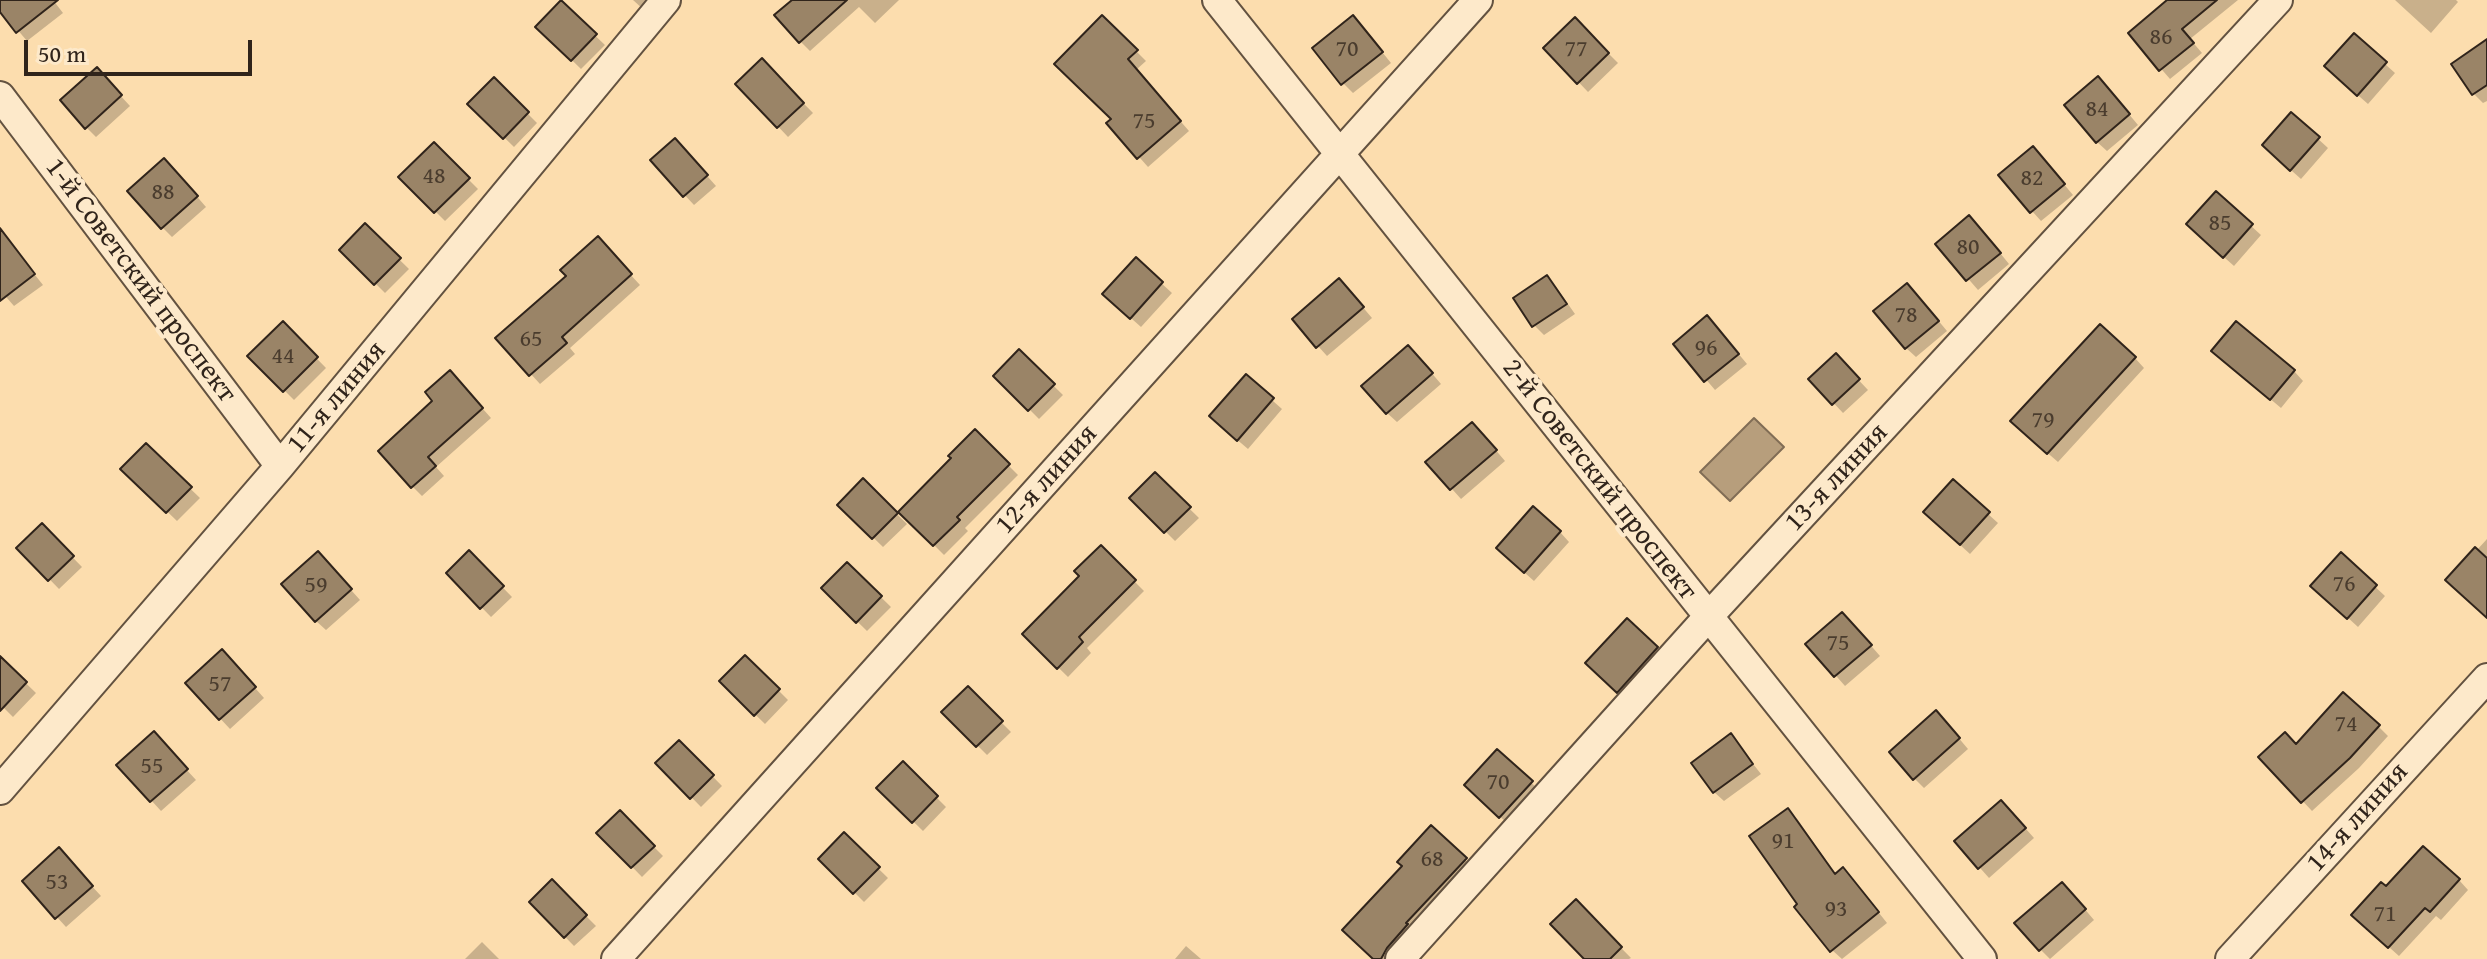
<!DOCTYPE html>
<html>
<head>
<meta charset="utf-8">
<style>
  body { margin:0 }
  #map { position:relative; width:2487px; height:959px; overflow:hidden; background:#fcddae; font-family:"Gentium Book Plus",serif }
  canvas { display:block }
  .scale { position:absolute; left:24px; top:40px; width:228px; height:36px; box-sizing:border-box; border:4px solid #30241b; border-top:0; padding-left:10px; font-size:24px; line-height:28px; white-space:nowrap; color:#30241b; -webkit-text-stroke:6px #fde9ca; paint-order:stroke }
</style>
</head>
<body>
<div id="map">
<canvas width="2487" height="959"></canvas>
<div class="scale">50 m</div>
</div>
<script>
const context = document.querySelector('canvas').getContext('2d');
context.lineJoin = 'round';
function fill(path, color) {
  context.fillStyle = color;
  context.fill(path, 'evenodd');
}
function strokePath(path, color, width, dash) {
  context.strokeStyle = color;
  context.lineWidth = width;
  context.lineCap = dash ? 'butt' : 'round';
  context.setLineDash(dash || []);
  context.stroke(path);
}
function drawText(font, color, halo, rows, align = 'center') {
  context.font = font + ' "Gentium Book Plus",serif';
  context.lineWidth = 8;
  context.setLineDash([]);
  context.textBaseline = 'middle';
  context.strokeStyle = halo;
  context.fillStyle = color;
  for (const [text, x, y, turn = 0] of rows) {
    context.save();
    context.translate(x, y);
    context.rotate((+turn || 0) * Math.PI / 180);
    context.textAlign = isNaN(turn) ? turn : align;
    if (halo) context.strokeText(text, 0, 0);
    context.fillText(text, 0, 0);
    context.restore();
  }
}
const water = new Path2D(`
  M1754 418 1784 447 1730 501 1700 472Z`);
const shadow = new Path2D(`
  M0 0H53L63 13 27 41 0 9Z
  M633 0H654L644 10Z
  M795 0H899L875 23 859 7 810 51 800 41Z
  M2170 0H2238L2190 39 2202 53 2170 79 2130 33Z
  M2395 0H2456L2458 2 2431 33Z
  M561 3 605 45 581 69 538 27Z
  M1103 18 1146 61 1136 70 1189 131 1148 167 1109 123 1114 119Z
  M1575 20 1618 63 1588 92 1546 48Z
  M1362 27 1391 63 1353 93 1343 83Z
  M2487 48V101L2483 103 2474 94Z
  M762 61 813 113 788 137 738 84Z
  M2385 64 2395 73 2368 104 2336 76Z
  M106 80 130 106 96 137 86 127Z
  M494 80 537 123 514 147 470 104Z
  M2108 89 2138 125 2107 151 2097 142Z
  M2292 115 2328 148 2301 179 2274 155Z
  M434 145 478 189 445 221 401 177Z
  M684 150 716 186 694 205 652 160Z
  M2042 158 2073 195 2041 221 2032 211Z
  M174 170 206 207 172 237 162 227Z
  M2216 194 2261 235 2234 266 2198 234Z
  M365 226 409 269 385 293 342 250Z
  M1979 227 2009 264 1978 290 1938 244Z
  M4 236 43 285 14 306 0 290V239Z
  M607 249 640 285 570 348 575 354 540 384 498 338 569 276Z
  M1136 260 1172 293 1141 327 1114 303Z
  M1547 278 1556 287 1575 314 1544 335 1534 325Z
  M1349 291 1372 318 1327 356 1318 346Z
  M1917 295 1947 331 1916 357 1906 348Z
  M283 324 326 368 294 400 250 356Z
  M1717 328 1747 364 1715 390 1676 344Z
  M1019 352 1063 395 1039 419 996 376Z
  M1836 356 1868 390 1843 413 1811 379Z
  M1418 357 1441 384 1397 422 1387 413Z
  M2135 358 2144 368 2058 462 2022 431Z
  M2224 360 2294 371 2303 381 2281 408Z
  M1246 377 1282 409 1248 449 1221 426Z
  M459 382 491 418 436 467 444 476 422 496 412 486Z
  M975 432 1018 475 965 528 968 531 944 555 901 512 954 459Z
  M1482 434 1505 461 1461 499 1428 462Z
  M146 446 200 498 177 521 123 469Z
  M1155 475 1199 518 1175 541 1132 498Z
  M863 481 907 524 883 547 840 505Z
  M1988 514 1998 523 1970 554 1935 522Z
  M42 526 82 567 59 589 19 548Z
  M1560 532 1569 542 1534 581 1508 558Z
  M2487 539V616L2476 551Z
  M1101 548 1144 591 1087 648 1091 653 1068 677 1024 634 1081 576Z
  M469 553 512 597 491 617 448 573Z
  M2341 555 2385 596 2358 627 2323 595Z
  M327 563 360 600 326 630 316 621Z
  M847 564 891 607 867 631 823 588Z
  M1627 621 1666 658 1628 701 1588 662Z
  M1852 624 1880 656 1845 686 1808 644Z
  M745 657 788 700 765 724 721 681Z
  M0 658 36 693 13 717 2 706 0 708Z
  M232 662 264 698 230 729 187 683Z
  M968 689 1011 732 987 755 944 712Z
  M1946 723 1968 749 1924 788 1914 778Z
  M2378 726 2388 736 2359 768 2312 811 2261 757 2296 746Z
  M1731 736 1761 774 1724 801 1714 792Z
  M679 742 722 786 701 807 658 763Z
  M163 744 196 780 161 811 119 765Z
  M1498 751 1541 792 1510 826 1476 794Z
  M903 764 946 807 923 831 879 788Z
  M1788 811 1798 820 1836 875 1852 879 1887 923 1842 959 1832 950 1800 904Z
  M2011 812 2034 838 1989 878 1957 842Z
  M620 813 663 856 642 877 599 833Z
  M844 835 888 878 864 902 821 859Z
  M68 860 101 896 66 927 24 881Z
  M1465 860 1475 869 1396 959H1375L1345 930Z
  M2459 880 2468 890 2441 920 2436 916 2399 956 2364 925 2387 889Z
  M552 882 596 926 574 946 531 902Z
  M2072 894 2094 920 2050 959 2040 949Z
  M1576 902 1631 958 1629 959H1587Z
  M482 942 499 959H465Z
  M1186 946 1201 959H1175Z`);
const building = new Path2D(`
  M0 0H58L16 33 0 12Z
  M561 0 597 34 571 61 535 27Z
  M792 0H847L799 43 774 15Z
  M2167 0H2217L2182 29 2194 43 2159 71 2128 33Z
  M1102 15 1138 50 1128 59 1181 121 1137 159 1106 123 1111 119 1054 64Z
  M1353 15 1383 52 1341 85 1312 48Z
  M1575 17 1609 53 1577 84 1543 48Z
  M2354 33 2387 62 2357 96 2324 66Z
  M2487 39V85L2472 95 2451 64Z
  M762 58 804 103 777 128 735 84Z
  M97 67 122 95 85 129 60 100Z
  M2098 76 2130 114 2096 143 2064 105Z
  M494 77 529 112 503 139 467 104Z
  M2291 112 2320 137 2290 171 2262 145Z
  M675 138 708 175 683 197 650 160Z
  M434 142 470 178 434 213 398 177Z
  M2033 146 2065 184 2030 213 1998 175Z
  M164 158 198 196 161 229 127 191Z
  M2216 191 2253 224 2223 258 2186 224Z
  M1969 215 2001 253 1966 281 1935 244Z
  M365 223 401 258 374 285 339 250Z
  M0 228 35 274 0 301Z
  M598 236 632 274 562 337 567 343 529 376 495 338 566 276 560 270Z
  M1136 257 1163 282 1130 319 1102 294Z
  M1547 275 1567 304 1532 327 1513 298Z
  M1339 278 1364 307 1316 348 1292 319Z
  M1907 283 1939 321 1905 349 1873 311Z
  M1707 315 1739 354 1704 382 1673 344Z
  M283 321 318 357 283 392 247 356Z
  M2236 321 2295 370 2270 400 2211 351Z
  M2100 324 2136 357 2047 454 2010 421Z
  M1408 345 1433 373 1386 414 1361 386Z
  M1019 349 1055 384 1028 411 993 376Z
  M1836 353 1860 379 1832 405 1808 379Z
  M450 370 483 408 428 457 436 466 411 488 378 451 432 401 425 392Z
  M1246 374 1274 398 1237 441 1209 416Z
  M1472 422 1497 450 1450 490 1425 462Z
  M975 429 1010 464 957 517 960 520 933 546 898 512 951 458 948 456Z
  M146 443 192 487 166 513 120 469Z
  M1155 472 1191 507 1164 533 1129 498Z
  M863 478 898 513 872 539 837 505Z
  M1953 479 1990 512 1960 545 1923 512Z
  M1533 506 1561 531 1524 573 1496 548Z
  M42 523 74 556 48 581 16 548Z
  M1101 545 1136 580 1079 637 1083 642 1057 669 1022 634 1079 576 1074 571Z
  M2475 547 2487 558V618L2445 580Z
  M469 550 504 586 480 609 446 573Z
  M318 551 352 589 315 622 281 584Z
  M2341 552 2377 585 2347 619 2310 586Z
  M847 562 882 596 856 623 821 588Z
  M1842 612 1872 645 1834 677 1805 644Z
  M1627 618 1658 647 1617 693 1585 663Z
  M222 649 256 687 219 720 185 683Z
  M745 655 780 689 754 716 719 681Z
  M0 656 27 682 0 711Z
  M968 686 1003 721 976 747 941 712Z
  M2343 692 2380 725 2350 758 2301 803 2258 757 2285 732 2296 744Z
  M1936 710 1960 738 1913 780 1889 752Z
  M154 731 188 769 150 802 116 765Z
  M1731 733 1753 764 1713 793 1691 763Z
  M679 740 714 775 690 799 655 763Z
  M1497 749 1533 781 1499 818 1464 785Z
  M903 761 938 796 912 823 876 788Z
  M2001 800 2026 828 1978 869 1954 841Z
  M1788 808 1835 874 1843 867 1879 912 1830 952 1794 907 1797 904 1749 836Z
  M620 810 655 846 631 868 596 833Z
  M1431 825 1467 858 1406 923 1408 924 1387 948 1381 959H1373L1342 930 1402 866 1397 862Z
  M844 832 880 867 853 894 818 859Z
  M2423 846 2460 879 2430 912 2425 908 2388 948 2351 915 2381 882 2386 886Z
  M59 847 93 886 55 919 22 881Z
  M552 879 587 915 564 938 529 902Z
  M2062 882 2086 909 2039 951 2014 923Z
  M1576 899 1622 947 1610 959H1584L1550 924Z`);
const minor = new Path2D(`
  M1217 0 1982 959
  M0 96 280 466
  M0 790 280 466 666 0
  M616 959 1478 0
  M1400 959 1708 617 2278 0
  M2230 959 2487 678`);
const numberNames = [
  ["86",2161,38],
  ["70",1347,50],
  ["77",1576,50],
  ["84",2097,110],
  ["75",1144,122],
  ["48",434,177],
  ["82",2032,179],
  ["88",163,193],
  ["85",2220,224],
  ["80",1968,248],
  ["78",1906,316],
  ["65",531,340],
  ["96",1706,349],
  ["44",283,357],
  ["79",2043,421],
  ["76",2344,585],
  ["59",316,586],
  ["75",1838,644],
  ["57",220,685],
  ["74",2346,725],
  ["55",152,767],
  ["70",1498,783],
  ["91",1783,842],
  ["68",1432,860],
  ["53",57,883],
  ["93",1836,910],
  ["71",2385,915]
];
const streetNames = [
  ["1-й Советский проспект",140,281,53],
  ["11-я линия",337,398,-50],
  ["13-я линия",1837,478,-47],
  ["12-я линия",1047,480,-48],
  ["2-й Советский проспект",1599,480,52],
  ["14-я линия",2358,818,-48]
];
fill(water, '#b79e7c');
strokePath(water, '#816d55', 2);
fill(shadow, '#0003');
fill(building, '#9a8467');
strokePath(building, '#30241b', 2);
strokePath(minor, '#635240', 32);
strokePath(minor, '#fde9ca', 28);
drawText('24px', '#4a3c2e', null, numberNames);
drawText('28px', '#30241b', '#fde9ca', streetNames);
</script>
</body>
</html>
